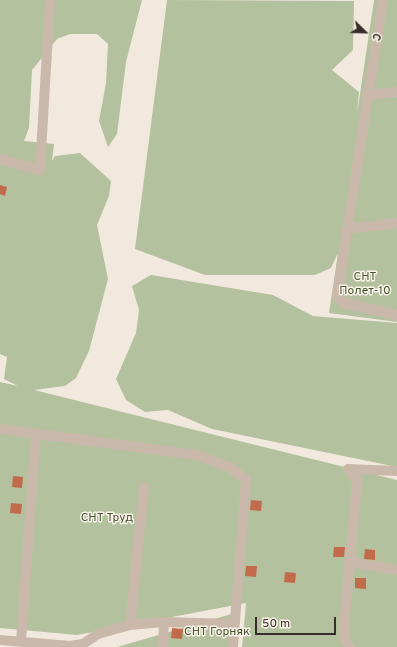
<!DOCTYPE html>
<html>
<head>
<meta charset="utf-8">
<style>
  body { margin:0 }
  #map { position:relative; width:397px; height:647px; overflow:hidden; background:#f2e9de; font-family:Overpass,sans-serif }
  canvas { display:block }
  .north { position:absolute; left:345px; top:12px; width:40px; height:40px; -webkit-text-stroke:3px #f9f3ea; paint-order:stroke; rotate:113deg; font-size:11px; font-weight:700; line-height:16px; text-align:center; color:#372e29 }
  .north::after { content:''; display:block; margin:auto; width:14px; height:18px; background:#372e29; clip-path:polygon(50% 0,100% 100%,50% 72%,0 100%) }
  .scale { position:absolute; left:255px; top:617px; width:81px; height:18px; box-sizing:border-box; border:2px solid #372e29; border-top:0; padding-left:5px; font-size:12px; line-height:14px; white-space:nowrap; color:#372e29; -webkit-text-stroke:3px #f9f3ea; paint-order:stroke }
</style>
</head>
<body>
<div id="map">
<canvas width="397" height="647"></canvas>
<div class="north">С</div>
<div class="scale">50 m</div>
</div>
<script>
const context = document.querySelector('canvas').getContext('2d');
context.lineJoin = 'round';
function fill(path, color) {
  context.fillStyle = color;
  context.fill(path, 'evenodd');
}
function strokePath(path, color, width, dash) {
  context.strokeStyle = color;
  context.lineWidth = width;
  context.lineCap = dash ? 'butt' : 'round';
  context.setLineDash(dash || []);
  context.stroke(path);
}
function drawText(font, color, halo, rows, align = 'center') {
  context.font = font + ' Overpass,sans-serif';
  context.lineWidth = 3;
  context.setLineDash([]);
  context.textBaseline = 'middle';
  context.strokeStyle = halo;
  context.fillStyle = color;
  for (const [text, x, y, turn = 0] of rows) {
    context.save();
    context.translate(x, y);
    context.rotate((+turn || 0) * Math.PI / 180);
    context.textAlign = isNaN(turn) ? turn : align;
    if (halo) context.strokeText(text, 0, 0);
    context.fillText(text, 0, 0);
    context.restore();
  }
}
const green = new Path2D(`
  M0 0H142L126 62 117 134 108 147 99 121 106 83 108 44 97 34H70L57 39 32 70 29 128 24 141 54 144 52 161 55 156 80 153 111 181 109 196 97 225 108 279 89 351 76 378 65 386 34 390 397 480V647H242L246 603 77 635 0 628V382L18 386 4 379 7 357 0 354Z
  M167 0 354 1 353 50 332 70 359 92 357 114 374 0H397V322L329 313 338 253 331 268 315 275H205L135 249Z
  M151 275 273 295 313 316 397 323V467L212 429 168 410 145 412 126 400 116 379 136 333 139 310 132 286Z
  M235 613 230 647H117Z`);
const building = new Path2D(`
  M0 185 7 187 5 196 0 194Z
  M13 476 23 477 22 488 12 487Z
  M251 500 262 501 261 511 250 510Z
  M11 503 22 504 21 514 10 513Z
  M334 547H345L344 557H333Z
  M365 549 375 550V560L364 559Z
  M246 566H257L256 577 245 576Z
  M285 572 296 573 295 583 284 582Z
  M355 578H366V589L355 588Z
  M172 628 183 629 182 639 171 638Z`);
const minor = new Path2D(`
  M383 0 337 296 344 303 397 315
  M367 95 397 92
  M0 159 40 170 50 0
  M347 229 397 223
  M0 429 197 455 231 468 246 480 233 647
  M349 562 397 570
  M130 625 144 487
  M0 640 70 646 83 644 98 634 130 625 164 622 234 624
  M21 641 36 434
  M163 647 164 622
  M350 647 345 640 344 628 357 480 348 469 397 471`);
const parkNames = [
  ["СНТ",365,278],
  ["Полет-10",365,292],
  ["СНТ Труд",107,519],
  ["СНТ Горняк",217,633]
];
fill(green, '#b4c19e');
fill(building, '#c26b4b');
strokePath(minor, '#cab9aa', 10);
drawText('12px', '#46552e', '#f9f3ea', parkNames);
</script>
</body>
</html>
